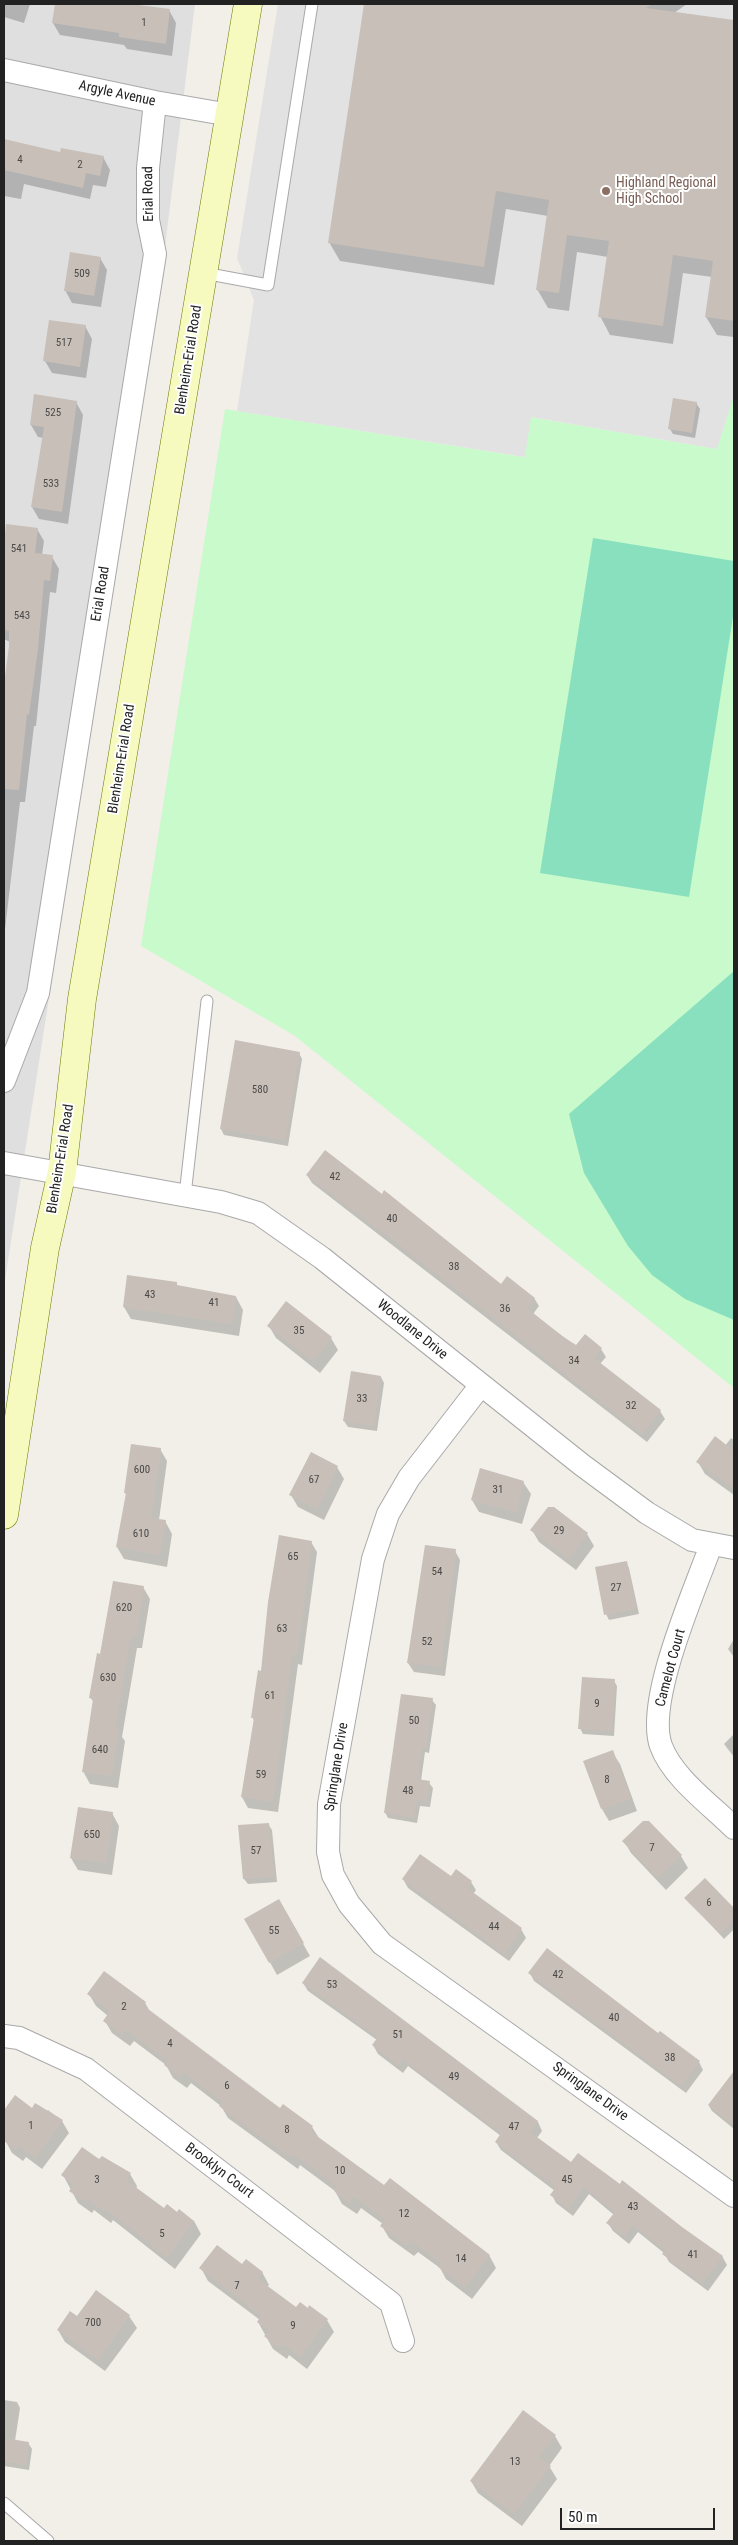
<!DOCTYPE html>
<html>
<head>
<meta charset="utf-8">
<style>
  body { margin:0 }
  #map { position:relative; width:738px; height:2545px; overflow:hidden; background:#f2efe9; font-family:"Roboto Condensed",sans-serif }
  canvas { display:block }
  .frame { position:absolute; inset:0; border:5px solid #222; pointer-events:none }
  .scale { position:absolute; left:560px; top:2508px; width:155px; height:22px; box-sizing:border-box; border:2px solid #222; border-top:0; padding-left:6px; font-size:15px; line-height:18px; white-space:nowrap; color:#222; -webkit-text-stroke:4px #fff; paint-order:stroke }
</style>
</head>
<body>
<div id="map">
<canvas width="738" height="2545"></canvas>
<div class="frame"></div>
<div class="scale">50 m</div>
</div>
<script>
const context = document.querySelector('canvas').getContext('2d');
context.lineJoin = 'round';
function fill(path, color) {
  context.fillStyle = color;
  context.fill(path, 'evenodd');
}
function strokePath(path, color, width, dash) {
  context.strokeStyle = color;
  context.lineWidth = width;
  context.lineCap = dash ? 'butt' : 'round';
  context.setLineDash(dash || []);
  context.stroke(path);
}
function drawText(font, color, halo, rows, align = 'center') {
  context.font = font + ' "Roboto Condensed",sans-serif';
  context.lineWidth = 4;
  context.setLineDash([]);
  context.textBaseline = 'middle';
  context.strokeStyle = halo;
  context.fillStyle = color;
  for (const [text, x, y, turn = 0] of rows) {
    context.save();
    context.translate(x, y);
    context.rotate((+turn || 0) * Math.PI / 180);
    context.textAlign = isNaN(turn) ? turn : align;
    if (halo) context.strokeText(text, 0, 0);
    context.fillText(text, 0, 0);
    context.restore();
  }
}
const residential = new Path2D(`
  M4 4H195L160 287 4 1286Z`);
const park = new Path2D(`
  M734 395V1388L295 1036 141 946 225 409 524 457 530 417 717 449Z`);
const pitch = new Path2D(`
  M593 538 734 561V610L689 897 540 873Z
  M734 971V1320L685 1299 652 1275 628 1246 584 1173 569 1114Z`);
const parking = new Path2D(`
  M278 4H734V395L717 449 531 417 525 457 237 411 254 300 237 258Z`);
const shadow = new Path2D(`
  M4 4H30L24 23 4 17Z
  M56 4H122L169 10 176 23 172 56 127 49 124 45 60 35 53 23Z
  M365 4H687L674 13 734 21V337L717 335 706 317 712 277 683 273 673 344 610 335 600 316 608 257 577 252 569 311 548 308 537 289 548 216 506 209 494 285 340 261 329 242Z
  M4 140 61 154 103 157 110 170 106 187 93 185 90 199 24 184 21 199 4 196Z
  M100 258 107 270 101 307 72 303 65 290Z
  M85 326 92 339 86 378 52 373 45 361Z
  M76 402 83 415 68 524 39 519 32 507 44 438 38 437 31 425Z
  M696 403 700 409 695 438 673 434 670 429Z
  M7 525 37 529 44 541 42 555 52 557 59 569 56 593 50 592 36 726H34L25 802H20L4 938V687H6L10 642 4 639V567Z
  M299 1053 302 1059 288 1146 224 1135 221 1129Z
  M307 1175 501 1285 534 1298 539 1306 533 1314 577 1347 585 1336 601 1349 606 1357 600 1364 660 1411 665 1419 647 1442 312 1183Z
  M176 1283 178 1287 236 1297 243 1310 239 1336 131 1319 124 1307Z
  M269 1326 331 1338 338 1350 320 1373 276 1338Z
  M381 1377 384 1383 377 1431 348 1427 344 1421Z
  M731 1438 734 1440V1495L705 1474 698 1462 725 1446Z
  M160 1449 167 1461 159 1520 165 1521 172 1534 167 1567 124 1559 117 1547 127 1496 125 1493Z
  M337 1467 344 1479 324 1520 298 1507 291 1495Z
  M523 1482 531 1494 522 1524 479 1512 472 1500Z
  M532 1530 587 1534 594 1546 576 1570 539 1542Z
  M311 1542 317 1552 302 1665 298 1664 278 1812 248 1808 242 1797 255 1722 252 1717 262 1672Z
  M455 1551 460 1560 445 1676 414 1672 408 1663Z
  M626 1562 629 1568 639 1614 609 1620 606 1614Z
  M143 1587 150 1599 142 1648H137L122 1737 125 1741 118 1788 90 1784 83 1771 94 1703 91 1698 101 1655Z
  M734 1639V1657L728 1649Z
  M614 1681 617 1686 614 1736 583 1734 580 1728Z
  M432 1700 436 1705 429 1753 425 1752 421 1781 429 1783 433 1788 430 1807 420 1806 417 1823 388 1818 385 1812Z
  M734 1734V1757L724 1744Z
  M612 1752 620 1764 637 1811 609 1821 602 1809 585 1762Z
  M112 1813 119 1826 112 1875 78 1870 71 1858Z
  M268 1824 272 1830 277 1882 248 1884 244 1879Z
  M624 1841 681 1856 688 1868 666 1890 631 1853Z
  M451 1878 471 1882 476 1890 473 1894 521 1929 526 1938 509 1961 408 1888 403 1879Z
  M705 1880 734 1910V1929L724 1939 686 1898Z
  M279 1901 310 1956 277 1975 246 1919Z
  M321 1959 538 2122 542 2131 537 2138 572 2164 681 2228 722 2256 727 2265 708 2291 669 2262 664 2253 638 2232 629 2244 613 2231 608 2223 614 2215 589 2194 573 2216 556 2203 552 2195 555 2191 501 2150 496 2142 501 2136 408 2066 403 2073 378 2054 373 2045 377 2040 308 1991 303 1983Z
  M530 1973 659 2034 699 2062 703 2070 686 2093 534 1981Z
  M89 1994 145 2003 151 2013 280 2109 312 2127 319 2138 385 2187 489 2255 496 2268 472 2299 446 2279 440 2268 418 2252 414 2256 389 2238 382 2226 383 2224 361 2208 357 2214 342 2204 335 2191 300 2165 298 2169 228 2118 221 2106 191 2083 187 2088 173 2078 166 2065 134 2041 130 2046 112 2033 105 2021 108 2016 96 2006Z
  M727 2083 734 2089V2129L712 2111 709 2106Z
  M15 2097 32 2110 46 2113 48 2110 62 2121 69 2133 42 2169 26 2157 23 2161 12 2153 5 2140 4 2112Z
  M102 2157 130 2174 137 2186 136 2189 164 2210 177 2213 194 2221 201 2234 175 2269 113 2220 111 2223 94 2210 92 2213 78 2203 63 2175 99 2161Z
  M243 2266 262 2272 269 2285 267 2287 296 2309 327 2320 334 2332 307 2369 289 2355 287 2359 273 2349 258 2322 260 2320 208 2281 201 2268Z
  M96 2292 129 2316 137 2328 105 2371 65 2342 58 2330 77 2317Z
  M4 2400 17 2402 20 2408 15 2441 28 2443 32 2449 29 2470 4 2466Z
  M555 2436 562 2448 549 2466 557 2479 522 2526 478 2493 471 2481Z`);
const building = new Path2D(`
  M55 4H131L170 9 166 44 119 37V33L52 23Z
  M364 4H652L646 8 734 20V321L705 317 713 261 673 255 663 326 598 317 609 241 567 235 559 293 536 290 549 200 496 191 484 267 328 243Z
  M4 139 60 152 61 148 104 156 100 176 86 173 83 188 4 170Z
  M70 252 101 257 94 296 64 291Z
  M49 320 86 325 80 367 43 361Z
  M34 394 77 401 62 512 31 507 44 427 30 425Z
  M673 398 697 402 692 433 668 429Z
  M6 524 38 528 35 553 53 555 50 581 44 580 38 649 29 715 27 714 19 790 4 789V685L9 646V631L4 630V545Z
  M235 1040 300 1052 285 1140 220 1129Z
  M325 1150 382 1194 384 1190 501 1284 507 1276 535 1298 527 1308 562 1336 576 1345 585 1334 602 1348 594 1358 661 1410 642 1434 401 1246 306 1175Z
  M127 1275 177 1282V1285L236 1296 232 1324 123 1307Z
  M286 1301 332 1337 313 1361 267 1326Z
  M351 1371 381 1376 374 1426 343 1421Z
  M715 1436 734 1451V1489L696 1462Z
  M131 1444 161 1448 151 1518 166 1520 160 1555 116 1547 126 1493H124Z
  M311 1452 338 1466 317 1509 289 1495Z
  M480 1468 524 1481 516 1512 471 1500Z
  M548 1507H554L588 1533 569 1559 530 1530Z
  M279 1535 312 1541 297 1655 292 1654 273 1802 241 1797 254 1718H251L258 1670 261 1671 268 1602Z
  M425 1545 456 1549 441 1667 407 1663Z
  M627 1561 636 1609 604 1615 595 1567Z
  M113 1581 144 1586 136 1637 131 1636 115 1727 118 1728 112 1776 82 1772 93 1699 89 1698 97 1653 100 1654Z
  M582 1677 615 1679 612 1731 578 1729Z
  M401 1694 433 1698 426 1748 422 1747 417 1779 430 1781 427 1802 417 1800 414 1818 384 1813Z
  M613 1750 631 1799 601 1809 583 1761Z
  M78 1807 113 1812 106 1863 70 1858Z
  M643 1821H649L682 1855 658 1878 622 1841Z
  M269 1823 274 1876 243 1879 238 1825Z
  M420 1854 451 1876 456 1869 472 1881 467 1888 522 1928 504 1954 402 1879Z
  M705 1878 734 1908V1920L720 1934 684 1898Z
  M279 1899 304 1943 269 1963 244 1919Z
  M547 1948 658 2033 660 2031 700 2061 681 2086 528 1973Z
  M320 1957 538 2121 530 2132 571 2162 578 2153 620 2184 622 2180 682 2227 723 2256 702 2283 662 2254 665 2250 633 2225 624 2236 606 2223 615 2212 584 2187 568 2208 550 2195 556 2187 495 2142 501 2133 403 2059 398 2065 372 2045 378 2037 302 1983Z
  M104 1971 146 2002 144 2006 280 2108 283 2104 313 2126 310 2131 384 2185 390 2178 490 2255 465 2287 438 2267 441 2263 410 2240 407 2245 380 2226 385 2219 354 2197 349 2203 334 2191 337 2186 293 2154 290 2157 236 2119 219 2106 222 2102 183 2072 180 2077 164 2065 168 2061 126 2030 122 2035 103 2021 110 2011 87 1994Z
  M734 2071V2126L708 2105Z
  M15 2095 32 2108 35 2103 63 2120 35 2158 18 2146 16 2150 4 2141V2110Z
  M82 2147 99 2159 102 2156 131 2173 126 2180 164 2208 167 2204 177 2212 179 2209 194 2221 167 2258 150 2245 151 2243 105 2209 104 2211 87 2199 85 2202 69 2191 74 2185 61 2175Z
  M217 2245 242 2264 246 2259 263 2272 258 2279 296 2307 300 2302 308 2308 309 2305 328 2319 300 2357 282 2344 279 2348 264 2336 269 2331 257 2322 261 2316 199 2268Z
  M96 2290 130 2315 98 2360 57 2330 70 2311 77 2316Z
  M523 2410 556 2435 539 2457 551 2466 514 2514 470 2481Z
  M4 2438 29 2442 26 2465 4 2461Z`);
const lane = new Path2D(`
  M204 273 268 285 312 4
  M185 1195 207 1001
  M4 2503 48 2541`);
const street = new Path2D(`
  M4 70 155 102 230 115
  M4 1081 38 993 155 254 148 220V168L155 102
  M4 1163 221 1202 258 1213 322 1258 582 1465 647 1513 692 1540 734 1548
  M481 1385 409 1478 388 1514 373 1559 329 1804 328 1852 333 1875 349 1904 382 1944 734 2196
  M711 1545C695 1590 645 1701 661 1746 673 1778 710 1804 734 1828
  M4 2036 19 2038 86 2069 391 2303 403 2341`);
const secondary = new Path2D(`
  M4 1515 45 1248 62 1172 82 999 248 4`);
const markers = [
  [606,191,5,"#8d6e63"]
];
const numberNames = [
  ["1",144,23],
  ["4",20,160],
  ["2",80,165],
  ["509",82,274],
  ["517",64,343],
  ["525",53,413],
  ["533",51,484],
  ["541",19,549],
  ["543",22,616],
  ["580",260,1090],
  ["42",335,1177],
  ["40",392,1219],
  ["38",454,1267],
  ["43",150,1295],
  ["41",214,1303],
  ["36",505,1309],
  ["35",299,1331],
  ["34",574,1361],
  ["33",362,1399],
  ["32",631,1406],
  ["600",142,1470],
  ["67",314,1480],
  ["31",498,1490],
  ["29",559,1531],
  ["610",141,1534],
  ["65",293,1557],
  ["54",437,1572],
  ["27",616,1588],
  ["620",124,1608],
  ["63",282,1629],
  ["52",427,1642],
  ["630",108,1678],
  ["61",270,1696],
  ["9",597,1704],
  ["50",414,1721],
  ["640",100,1750],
  ["59",261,1775],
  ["8",607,1780],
  ["48",408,1791],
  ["650",92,1835],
  ["7",652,1848],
  ["57",256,1851],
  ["6",709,1903],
  ["44",494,1927],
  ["55",274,1931],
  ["42",558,1975],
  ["53",332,1985],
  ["2",124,2007],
  ["40",614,2018],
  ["51",398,2035],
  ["4",170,2044],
  ["38",670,2058],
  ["49",454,2077],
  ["6",227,2086],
  ["1",31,2126],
  ["47",514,2127],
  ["8",287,2130],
  ["10",340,2171],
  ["3",97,2180],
  ["45",567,2180],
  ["43",633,2207],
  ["12",404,2214],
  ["5",162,2234],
  ["41",693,2255],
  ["14",461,2259],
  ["7",237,2286],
  ["700",93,2323],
  ["9",293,2326],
  ["13",515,2462]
];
const streetNames = [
  ["Argyle Avenue",117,94,12],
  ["Erial Road",149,194,-91],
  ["Blenheim-Erial Road",189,360,-81],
  ["Erial Road",101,594,-81],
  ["Blenheim-Erial Road",122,759,-81],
  ["Blenheim-Erial Road",61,1159,-81],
  ["Woodlane Drive",412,1330,39],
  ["Camelot Court",671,1668,-75],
  ["Springlane Drive",337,1767,-81],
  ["Springlane Drive",590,2092,36],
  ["Brooklyn Court",219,2171,37]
];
const educationNames = [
  ["Highland Regional",616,183],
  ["High School",616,199]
];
fill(residential, '#e0dfdf');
fill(park, '#c8facc');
fill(pitch, '#88e0be');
fill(parking, '#e2e2e2');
fill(shadow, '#0003');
fill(building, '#c7bfb8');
strokePath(lane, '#a9a9a9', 13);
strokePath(street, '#a9a9a9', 24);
strokePath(secondary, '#707d05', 29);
strokePath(lane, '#fff', 11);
strokePath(street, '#fff', 22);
strokePath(secondary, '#f7fabf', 28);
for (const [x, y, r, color] of markers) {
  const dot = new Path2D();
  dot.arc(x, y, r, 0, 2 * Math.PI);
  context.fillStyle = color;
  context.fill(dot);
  strokePath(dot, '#fff', 2);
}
drawText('11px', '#4b4948', null, numberNames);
drawText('14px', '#222', '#fff', streetNames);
drawText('14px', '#785e54', '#fff', educationNames, 'left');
</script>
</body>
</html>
